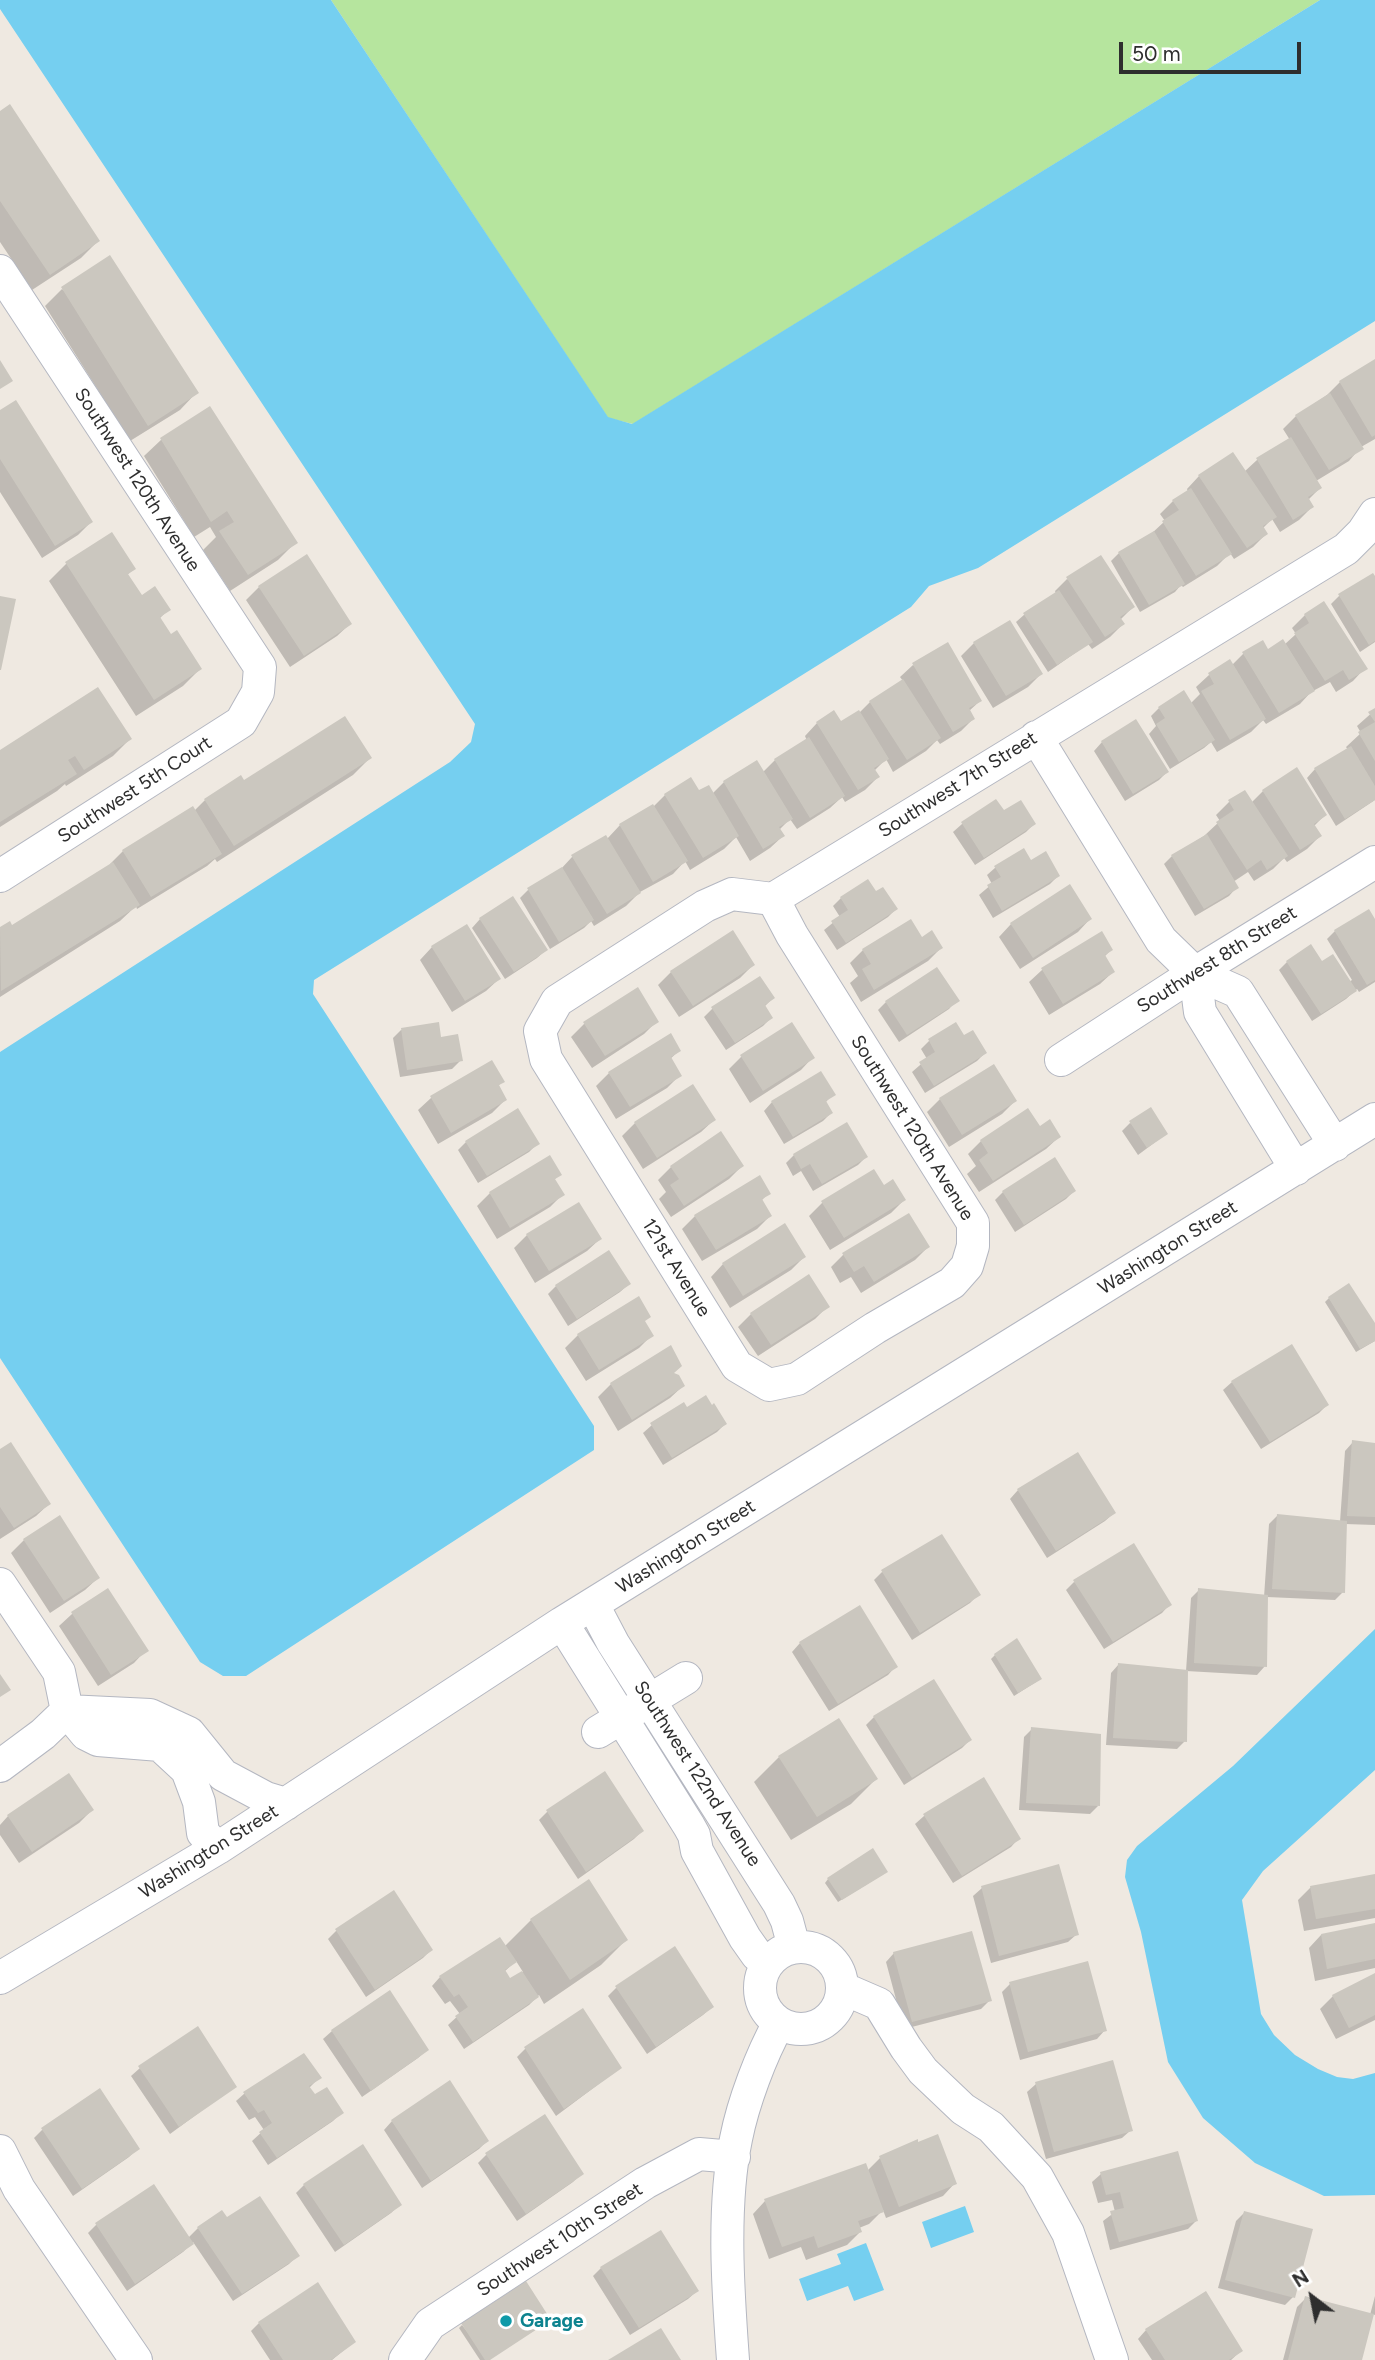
<!DOCTYPE html>
<html>
<head>
<meta charset="utf-8">
<style>
  body { margin:0 }
  #map { position:relative; width:1375px; height:2360px; overflow:hidden; background:#efe9e1; font-family:Figtree,sans-serif }
  canvas { display:block }
  .north { position:absolute; left:1277px; top:2262px; width:70px; height:70px; -webkit-text-stroke:5px #fff; paint-order:stroke; rotate:328deg; font-size:19px; font-weight:700; line-height:28px; text-align:center; color:#2e2e2e }
  .north::after { content:''; display:block; margin:auto; width:24px; height:32px; background:#2e2e2e; clip-path:polygon(50% 0,100% 100%,50% 72%,0 100%) }
  .scale { position:absolute; left:1119px; top:42px; width:182px; height:32px; box-sizing:border-box; border:4px solid #2e2e2e; border-top:0; padding-left:9px; font-size:21px; line-height:24px; white-space:nowrap; color:#2e2e2e; -webkit-text-stroke:5px #fff; paint-order:stroke }
</style>
</head>
<body>
<div id="map">
<canvas width="1375" height="2360"></canvas>
<div class="north">N</div>
<div class="scale">50 m</div>
</div>
<script>
const context = document.querySelector('canvas').getContext('2d');
context.lineJoin = 'round';
function fill(path, color) {
  context.fillStyle = color;
  context.fill(path, 'evenodd');
}
function strokePath(path, color, width, dash) {
  context.strokeStyle = color;
  context.lineWidth = width;
  context.lineCap = dash ? 'butt' : 'round';
  context.setLineDash(dash || []);
  context.stroke(path);
}
function drawText(font, color, halo, rows, align = 'center') {
  context.font = font + ' Figtree,sans-serif';
  context.lineWidth = 7;
  context.setLineDash([]);
  context.textBaseline = 'middle';
  context.strokeStyle = halo;
  context.fillStyle = color;
  for (const [text, x, y, turn = 0] of rows) {
    context.save();
    context.translate(x, y);
    context.rotate((+turn || 0) * Math.PI / 180);
    context.textAlign = isNaN(turn) ? turn : align;
    if (halo) context.strokeText(text, 0, 0);
    context.fillText(text, 0, 0);
    context.restore();
  }
}
const green = new Path2D(`
  M331 0H1320L633 424 608 418Z`);
const water = new Path2D(`
  M0 0H331L608 417 632 424 1320 0H1375V321L978 568 929 586 911 607 314 980 313 994 594 1426V1450L246 1676H223L200 1662 0 1358V1052L450 762 471 742 475 724 0 9Z
  M1375 1629V1770L1263 1871 1242 1900 1261 2014 1274 2035 1295 2055 1318 2069 1337 2077 1353 2079 1375 2073V2195L1324 2196 1255 2163 1203 2118 1168 2062 1141 1932 1125 1877 1127 1860 1137 1846 1233 1766Z
  M965 2206 974 2232 931 2248 922 2222Z
  M866 2243 884 2290 854 2301 848 2286 807 2301 799 2279 841 2264 837 2254Z`);
const shadow = new Path2D(`
  M0 113 98 241 81 258 32 290 0 242Z
  M62 289 197 392 180 410 130 441 45 306Z
  M1374 362 1375 439 1361 447 1349 461 1316 481 1320 488 1308 500 1312 507 1299 520 1280 532 1272 519 1263 528 1266 534 1253 547 1234 559 1230 553 1217 566 1183 587 1181 585 1175 592 1140 612 1111 561 1119 553 1151 534 1165 521 1160 514 1173 501 1188 492 1187 489 1199 476 1244 472 1257 460 1290 440 1283 429 1296 416 1327 395 1340 382Z
  M0 412 91 522 78 535 42 558 0 492Z
  M162 439 295 543 278 560 230 591 203 550 216 537 210 527 194 537 144 456Z
  M112 534 134 569 127 575 141 597 169 609 159 619 170 637 200 669 183 686 136 716 49 581 66 564Z
  M1373 575 1375 579V642L1360 652 1331 604 1339 596Z
  M1067 579 1133 607 1120 620 1123 624 1110 637 1092 649 1088 644 1048 672 1016 622 1025 614 1056 594 1055 591Z
  M259 587 350 624 337 636 290 667 246 600Z
  M1305 615 1365 668 1353 681 1336 692 1330 682 1311 692 1300 704 1266 724 1263 720 1251 732 1217 752 1211 742 1204 748 1170 769 1149 734 1156 726 1151 716 1159 708 1190 704 1200 694 1196 687 1209 675 1230 662 1232 665 1243 654 1267 651 1284 645 1296 634 1292 628Z
  M974 643 1041 674 1028 687 993 708 961 656Z
  M913 665 980 701 969 711 973 719 961 731 940 744 937 740 926 751 893 772 886 759 874 771 878 777 865 790 845 802 842 797 830 808 797 829 790 819 779 830 783 836 770 848 750 861 736 837 724 849 690 870 685 861 673 874 640 892 626 906 594 926 591 921 584 928 550 949 520 898 528 890 560 870 572 857 607 839 620 825 653 807 665 795 712 794 724 782 757 762 763 772 775 760 807 741 805 736 817 723 841 724 859 713 870 702 903 681 900 677Z
  M1375 710V800L1336 826 1307 778 1315 769 1348 750 1346 747 1361 733 1357 726Z
  M1136 721 1167 772 1159 780 1125 801 1094 751 1102 742Z
  M130 739 113 756 66 786 65 784 57 791 0 827V752Z
  M370 758 353 775 217 862 215 859 207 866 137 909 136 906 120 921 0 997V929L9 923 12 927 111 865 110 864 123 851 194 811 205 800 244 782Z
  M1263 791 1325 815 1313 827 1320 836 1307 849 1287 862 1284 858 1273 869 1254 881 1248 872 1233 882 1237 887 1229 896 1195 916 1164 864 1172 856 1204 836 1220 821 1216 815 1229 802 1244 792 1251 803Z
  M996 801 1003 812 1034 824 1026 832 975 865 953 832 962 824Z
  M1031 862 1058 876 1050 884 993 918 979 895 992 884 987 875 996 867Z
  M876 894 896 909 888 917 837 950 824 930 840 917 833 906 841 898Z
  M480 919 546 950 537 958 505 979 472 928Z
  M1090 919 1078 932 1020 969 999 937 1011 924Z
  M1375 923V982L1359 992 1357 989 1346 999 1312 1021 1279 970 1287 962 1322 964 1349 982 1352 980 1327 939 1335 931Z
  M921 939 941 948 928 961 861 1002 850 983 858 976 850 963 863 950Z
  M432 947 499 979 486 991 452 1012 420 960Z
  M1111 950 1104 957 1113 972 1100 984 1049 1015 1029 982 1042 970Z
  M753 965 740 978 679 1017 658 985 671 972Z
  M637 990 657 1021 644 1034 592 1068 571 1037 584 1024Z
  M773 998 764 1007 771 1018 763 1026 726 1050 704 1017 713 1008Z
  M957 1000 949 1009 899 1042 878 1010 886 1002Z
  M401 1030 440 1039 461 1060 452 1069 400 1077 393 1038Z
  M964 1038 985 1053 977 1061 925 1093 912 1072 927 1059 921 1049 929 1041Z
  M679 1051 670 1059 680 1075 667 1088 616 1119 596 1086 609 1073Z
  M741 1057H813L801 1070 750 1103 729 1069Z
  M492 1062 503 1081 497 1087 505 1100 492 1113 438 1144 418 1110 431 1098Z
  M693 1086 714 1120 701 1132 643 1169 622 1136 635 1123Z
  M833 1094 825 1103 831 1113 823 1121 784 1144 764 1111 772 1102Z
  M940 1099 1015 1101 1002 1114 949 1147 927 1112Z
  M1028 1111 1039 1128 1059 1137 1046 1149 979 1192 967 1174 976 1166 968 1154 981 1141Z
  M1130 1123 1166 1134 1138 1155 1122 1131Z
  M466 1142 538 1143 529 1152 478 1183 458 1150Z
  M794 1155 866 1157 858 1165 813 1191 801 1171 793 1176 786 1163Z
  M742 1166 729 1179 671 1217 659 1199 666 1192 658 1180 671 1167Z
  M874 1172 883 1187 904 1200 891 1213 830 1250 809 1216 822 1203Z
  M560 1174 554 1180 562 1195 550 1207 497 1239 477 1206 490 1193Z
  M1074 1191 1066 1199 1015 1232 995 1200 1003 1192Z
  M769 1193 761 1201 770 1216 757 1229 702 1261 682 1229 695 1216Z
  M527 1235 600 1239 587 1251 535 1283 514 1248Z
  M928 1247 915 1260 861 1293 851 1277 840 1283 831 1267 843 1255Z
  M804 1257 791 1270 730 1308 711 1277 723 1264Z
  M629 1284 620 1292 568 1326 548 1294 556 1286Z
  M1329 1298 1375 1326V1341L1356 1352 1325 1302Z
  M828 1306 815 1319 758 1356 738 1327 751 1314Z
  M644 1322 651 1336 639 1348 586 1381 565 1348 578 1335Z
  M671 1374 683 1386 670 1398 618 1431 598 1397 611 1384Z
  M1232 1382 1327 1405 1319 1413 1261 1449 1223 1390Z
  M725 1424 717 1432 663 1465 643 1433 652 1425Z
  M1353 1442 1375 1445V1525L1345 1524 1343 1592 1335 1600 1267 1597 1265 1666 1257 1675 1186 1671 1185 1741 1177 1749 1106 1745 1111 1673 1119 1664 1186 1671 1191 1598 1199 1590 1264 1597 1269 1524 1277 1516 1340 1522 1345 1451Z
  M0 1451 49 1504 36 1516 0 1539Z
  M1018 1490 1114 1513 1105 1521 1047 1558 1010 1499Z
  M24 1540 98 1578 85 1590 50 1613 11 1553Z
  M882 1572 978 1595 970 1603 912 1640 874 1580Z
  M1074 1582 1170 1604 1162 1613 1104 1649 1066 1590Z
  M107 1590 146 1650 134 1663 98 1686 59 1626 72 1614Z
  M800 1643 896 1666 888 1675 829 1711 792 1652Z
  M995 1655 1036 1682 1014 1696 991 1659Z
  M874 1717 970 1740 962 1748 904 1785 866 1725Z
  M1032 1729 1098 1806 1090 1814 1019 1810 1024 1737Z
  M779 1757 876 1779 851 1804 791 1840 754 1782Z
  M605 1773 642 1831 634 1839 578 1879 539 1820 547 1812Z
  M983 1780 1019 1838 1011 1847 953 1883 915 1824 924 1816Z
  M92 1810 79 1823 19 1863 0 1835V1825L8 1816Z
  M882 1875 838 1902 825 1883 828 1879Z
  M1375 1876V1918L1304 1931 1298 1900 1311 1887Z
  M588 1882 626 1940 601 1965 544 2004 539 1995 529 2005 464 2049 448 2025 460 2014 450 2001 445 2004 432 1986 440 1977 504 1947 531 1920ZM516 1961 523 1972 510 1980 504 1972Z
  M982 1888 1077 1934 1068 1942 991 1963 973 1896Z
  M394 1892 431 1950 423 1958 366 1997 328 1939 336 1931Z
  M1375 1924V1968L1315 1981 1309 1948 1321 1935Z
  M894 1953 990 2000 981 2009 904 2029 886 1962Z
  M1375 1975V2020L1336 2039 1320 2009 1333 1996Z
  M1010 1984 1105 2030 1097 2039 1020 2060 1002 1992Z
  M616 1988 712 2007 703 2015 647 2054 608 1996Z
  M389 1992 427 2050 418 2058 362 2097 323 2039 332 2031Z
  M583 2010 620 2068 556 2116 517 2057 525 2049Z
  M140 2068 234 2087 170 2134 131 2076Z
  M319 2078 309 2088 314 2096 341 2113 333 2121 268 2165 252 2141 264 2130 255 2117 249 2120 236 2101 245 2093Z
  M1036 2084 1131 2130 1122 2138 1046 2159 1027 2092Z
  M392 2121 487 2141 479 2149 422 2188 384 2130Z
  M42 2130 137 2149 129 2157 73 2196 34 2138Z
  M486 2155 581 2174 573 2182 517 2221 478 2163Z
  M880 2158 955 2183 943 2196 886 2218 883 2210 869 2224 859 2228 860 2232 847 2245 806 2260 801 2247 769 2259 753 2214 765 2201 867 2171Z
  M1101 2174 1196 2221 1188 2229 1110 2250 1103 2221 1115 2212 1112 2200 1098 2203 1092 2182Z
  M304 2185 400 2204 391 2213 335 2252 296 2193Z
  M154 2186 188 2238 198 2228 226 2220 297 2256 289 2264 233 2301 193 2242 183 2252 127 2291 88 2233 96 2225Z
  M1244 2213 1293 2297 1285 2305 1218 2288 1236 2221Z
  M601 2268 697 2291 688 2299 630 2335 593 2276Z
  M1375 2296V2315L1372 2314 1360 2360H1283L1297 2307 1306 2298 1370 2315Z
  M259 2323 354 2342 332 2360H270L251 2331Z
  M462 2325 490 2360H480L459 2328Z
  M1146 2330 1241 2351 1231 2360H1152L1138 2339Z`);
const building = new Path2D(`
  M10 104 100 241 50 275 0 201V111Z
  M110 255 199 393 148 426 61 287Z
  M1375 359V435L1372 437 1339 381Z
  M0 360 13 381 0 389Z
  M1330 393 1364 449 1329 470 1295 415Z
  M16 400 93 522 55 546 0 459V410Z
  M210 406 298 543 248 575 219 531 234 522 227 511 211 522 160 438Z
  M1291 437 1322 488 1308 497 1314 507 1293 520 1256 458Z
  M1233 452 1277 517 1263 526 1268 534 1247 548 1198 475Z
  M1191 488 1232 554 1196 576 1162 521 1179 510 1172 500Z
  M1154 531 1185 584 1149 605 1118 552Z
  M112 532 136 569 128 574 142 595 155 586 171 610 160 617 171 634 177 630 202 669 154 700 65 562Z
  M307 554 352 624 304 656 258 586Z
  M1101 555 1135 607 1120 617 1125 624 1105 637 1066 577Z
  M1373 573 1375 576V641L1369 645 1338 594Z
  M1059 590 1093 642 1057 665 1023 613Z
  M0 596 16 599 1 670H0Z
  M1324 601 1368 669 1349 680 1343 670 1325 681 1294 633 1309 623 1304 614Z
  M1010 620 1043 674 1006 696 973 642Z
  M1283 639 1315 691 1279 713 1242 652 1263 640 1268 649Z
  M948 642 982 701 969 708 975 719 953 732 912 663Z
  M1230 659 1266 719 1230 740 1201 691 1214 684 1208 673Z
  M903 679 941 738 907 760 869 701Z
  M98 687 132 739 84 770 75 756 68 760 77 774 0 822V750Z
  M1184 690 1215 740 1179 762 1156 724 1165 718 1158 707Z
  M1375 708V761L1358 732 1375 722 1368 712Z
  M834 710 841 721 859 710 889 759 874 768 880 777 858 790 816 722Z
  M345 716 372 758 234 846 204 799 241 775 244 780Z
  M1136 719 1169 772 1133 794 1101 741Z
  M809 737 845 796 810 818 774 759Z
  M1351 746 1375 786V800L1345 819 1314 768Z
  M757 760 793 819 779 827 785 836 763 849 723 781Z
  M1297 767 1327 815 1314 824 1322 836 1300 850 1262 790Z
  M691 777 699 790 709 785 739 836 703 858 664 794Z
  M1245 790 1288 856 1267 870 1261 860 1247 870 1216 822 1234 810 1228 800Z
  M996 799 1004 810 1021 800 1036 824 984 858 961 822Z
  M653 804 688 861 653 882 619 824Z
  M193 806 222 854 151 897 122 850Z
  M1207 834 1239 888 1204 909 1171 855Z
  M606 835 641 893 607 914 571 855Z
  M1024 848 1031 860 1046 851 1060 876 1002 911 987 885 1001 877 994 866Z
  M113 862 140 905 1 991 0 927 10 921 12 925Z
  M562 867 594 920 559 942 527 888Z
  M868 879 876 891 883 887 898 909 846 943 831 921 848 910 840 897Z
  M1070 884 1092 919 1033 958 1010 923Z
  M513 896 548 950 514 972 479 918Z
  M1369 909 1375 919V980L1367 985 1334 930Z
  M911 919 922 937 932 930 943 948 874 990 862 969 871 964 862 949Z
  M467 924 501 979 465 1001 431 946Z
  M733 930 755 965 693 1006 670 971Z
  M1102 931 1113 950 1105 955 1115 972 1063 1004 1041 968Z
  M1311 944 1322 961 1333 954 1357 991 1321 1014 1286 961Z
  M937 967 960 1001 907 1035 885 1001Z
  M760 976 775 998 765 1005 773 1018 735 1043 711 1007Z
  M638 987 659 1022 605 1056 583 1022Z
  M439 1022 441 1037 458 1034 463 1061 407 1070 401 1028Z
  M792 1022 815 1058 763 1091 740 1055Z
  M956 1022 964 1035 973 1030 987 1053 934 1086 919 1062 935 1052 928 1039Z
  M671 1033 681 1051 671 1057 682 1076 630 1107 608 1072Z
  M492 1060 505 1082 499 1085 507 1100 451 1133 430 1096Z
  M994 1064 1017 1101 962 1135 939 1098Z
  M821 1071 836 1095 826 1101 833 1113 793 1137 771 1101Z
  M693 1084 716 1120 657 1158 634 1122Z
  M1151 1107 1168 1134 1147 1148 1129 1121Z
  M518 1108 540 1144 487 1176 465 1141Z
  M1028 1108 1040 1126 1050 1119 1061 1137 993 1181 979 1160 988 1153 980 1140Z
  M847 1122 868 1157 822 1184 810 1164 801 1169 793 1154Z
  M721 1131 744 1166 684 1206 670 1185 679 1179 670 1166Z
  M550 1155 562 1175 555 1179 565 1195 510 1228 489 1192Z
  M1055 1157 1076 1191 1024 1225 1002 1191Z
  M874 1169 884 1185 893 1179 906 1200 844 1238 821 1201Z
  M760 1175 771 1194 762 1199 772 1216 716 1250 694 1215Z
  M579 1202 602 1239 549 1271 526 1234Z
  M909 1213 930 1247 874 1282 864 1266 854 1272 842 1253Z
  M785 1223 806 1257 743 1296 722 1263Z
  M609 1250 631 1284 577 1319 555 1285Z
  M809 1274 830 1307 771 1345 750 1313Z
  M1349 1283 1375 1323V1341L1360 1349 1328 1297Z
  M639 1296 651 1317 645 1321 654 1336 599 1370 577 1334Z
  M1292 1344 1329 1405 1270 1442 1231 1381Z
  M671 1345 682 1366 674 1373 679 1375 685 1386 632 1420 610 1383Z
  M706 1395 712 1405 714 1403 727 1424 672 1458 650 1423 684 1402 687 1407Z
  M1352 1440 1375 1443V1517L1347 1516Z
  M11 1442 51 1504 14 1528 0 1507V1449Z
  M1078 1452 1116 1513 1056 1551 1017 1489Z
  M1277 1514 1347 1521 1345 1593 1272 1589Z
  M60 1515 100 1578 64 1601 23 1539Z
  M942 1534 981 1595 920 1633 881 1570Z
  M1134 1543 1172 1605 1113 1642 1073 1580Z
  M108 1588 149 1651 111 1675 71 1612Z
  M1198 1588 1268 1595 1267 1667 1194 1663Z
  M860 1605 898 1667 838 1704 799 1642Z
  M1017 1638 1042 1679 1018 1693 994 1654Z
  M1118 1663 1188 1670 1187 1742 1113 1738Z
  M0 1674 11 1690 0 1697Z
  M934 1679 972 1740 912 1778 873 1716Z
  M839 1718 878 1779 817 1817 778 1756Z
  M1031 1727 1101 1734 1100 1806 1026 1803Z
  M605 1771 644 1831 586 1872 546 1810Z
  M69 1773 94 1810 32 1852 7 1815Z
  M984 1777 1021 1839 962 1876 923 1814Z
  M873 1848 888 1872 842 1900 827 1878Z
  M1059 1864 1079 1935 999 1956 981 1886Z
  M1375 1874V1909L1316 1919 1310 1886Z
  M589 1879 628 1940 570 1980 530 1919Z
  M394 1890 433 1950 375 1990 335 1929Z
  M1375 1923V1959L1327 1969 1321 1934Z
  M972 1931 992 2001 912 2022 893 1952Z
  M500 1937 517 1962 505 1970 507 1973 510 1978 522 1971 539 1997 473 2042 455 2016 468 2007 459 1994 454 1997 439 1976Z
  M675 1946 714 2007 656 2047 615 1986Z
  M1088 1961 1107 2031 1028 2052 1009 1982Z
  M1375 1973V2015L1349 2028 1332 1995Z
  M390 1990 429 2050 371 2091 331 2030Z
  M583 2008 622 2068 564 2109 524 2047Z
  M198 2026 237 2087 179 2127 138 2066Z
  M304 2053 322 2078 309 2086 315 2094 327 2087 344 2113 277 2158 259 2132 272 2123 264 2110 258 2113 243 2092Z
  M1113 2060 1133 2131 1054 2152 1035 2082Z
  M450 2080 489 2141 431 2181 391 2120Z
  M100 2088 140 2149 82 2189 41 2128Z
  M545 2114 584 2174 526 2214 485 2153Z
  M938 2134 957 2184 899 2207 879 2156 918 2139V2142Z
  M363 2144 402 2205 344 2245 303 2184Z
  M1178 2151 1198 2221 1119 2242 1110 2211 1124 2208 1120 2192 1106 2195 1100 2172Z
  M866 2163 884 2212 858 2221 862 2232 818 2248 814 2236 782 2247 764 2199Z
  M154 2184 194 2244 135 2284 95 2223Z
  M260 2196 300 2256 242 2294 197 2227 222 2210 227 2217Z
  M1244 2211 1313 2229 1295 2298 1225 2280Z
  M661 2230 699 2291 639 2328 600 2267Z
  M526 2281 551 2320 490 2360H485L461 2323Z
  M318 2282 356 2342 331 2360H283L258 2322Z
  M1206 2291 1243 2351 1229 2360H1165L1145 2329Z
  M1305 2296 1374 2314 1362 2360H1288Z
  M661 2328 681 2360H608Z`);
const minor = new Path2D(`
  M0 271 260 667 258 692 241 722 0 876
  M1036 737 1161 940 1195 973 1238 992 1335 1145
  M773 899 792 935 973 1223V1246L967 1266 952 1283 875 1328 797 1379 769 1385 737 1366 546 1059 540 1031 557 1001 705 906 732 894 773 899 1346 549 1363 532 1375 514
  M1195 973 1200 1012 1296 1169
  M1061 1060 1195 973 1375 862
  M0 1584 59 1672 67 1711 86 1734 98 1740 160 1745 187 1770 199 1802 203 1833 218 1848
  M593 1605 613 1643 779 1904 787 1921 794 1947
  M562 1623 689 1826 694 1835 697 1851 745 1938 757 1955 768 1963
  M67 1711 150 1715 189 1733 223 1775 266 1798 286 1804
  M598 1732 686 1678
  M0 1766 43 1734 67 1711
  M760 1988a41 41 0 1 1 82 0a41 41 0 1 1-82 0Z
  M0 1978 218 1848 562 1623 1375 1119
  M842 1988 879 2004 906 2048 923 2071 963 2109 991 2127 1037 2177 1068 2233 1112 2360
  M0 2151 19 2189 136 2360
  M405 2360 430 2324 645 2183 699 2154 734 2157
  M733 2360C728 2292 722 2206 736 2139 743 2103 761 2055 779 2023`);
const markers = [
  [506,2321,7,"#0f9aa8"]
];
const streetNames = [
  ["Southwest 120th Avenue",137,480,57],
  ["Southwest 7th Street",958,785,-32],
  ["Southwest 5th Court",135,790,-33],
  ["Southwest 8th Street",1217,960,-32],
  ["Southwest 120th Avenue",912,1128,58],
  ["Washington Street",1168,1248,-32],
  ["121st Avenue",676,1268,58],
  ["Washington Street",686,1547,-32],
  ["Southwest 122nd Avenue",697,1774,57],
  ["Washington Street",209,1852,-32],
  ["Southwest 10th Street",560,2240,-33]
];
const cultureNames = [
  ["Garage",520,2321]
];
fill(green, '#b6e59e');
fill(water, '#75cff0');
fill(shadow, '#0003');
fill(building, '#cbc7bf');
strokePath(minor, '#b4b7c1', 34);
strokePath(minor, '#fff', 32);
for (const [x, y, r, color] of markers) {
  const dot = new Path2D();
  dot.arc(x, y, r, 0, 2 * Math.PI);
  context.fillStyle = color;
  context.fill(dot);
  strokePath(dot, '#fff', 2.5);
}
drawText('19px', '#2e2e2e', '#fff', streetNames);
drawText('bold 19px', '#0d838f', '#fff', cultureNames, 'left');
</script>
</body>
</html>
